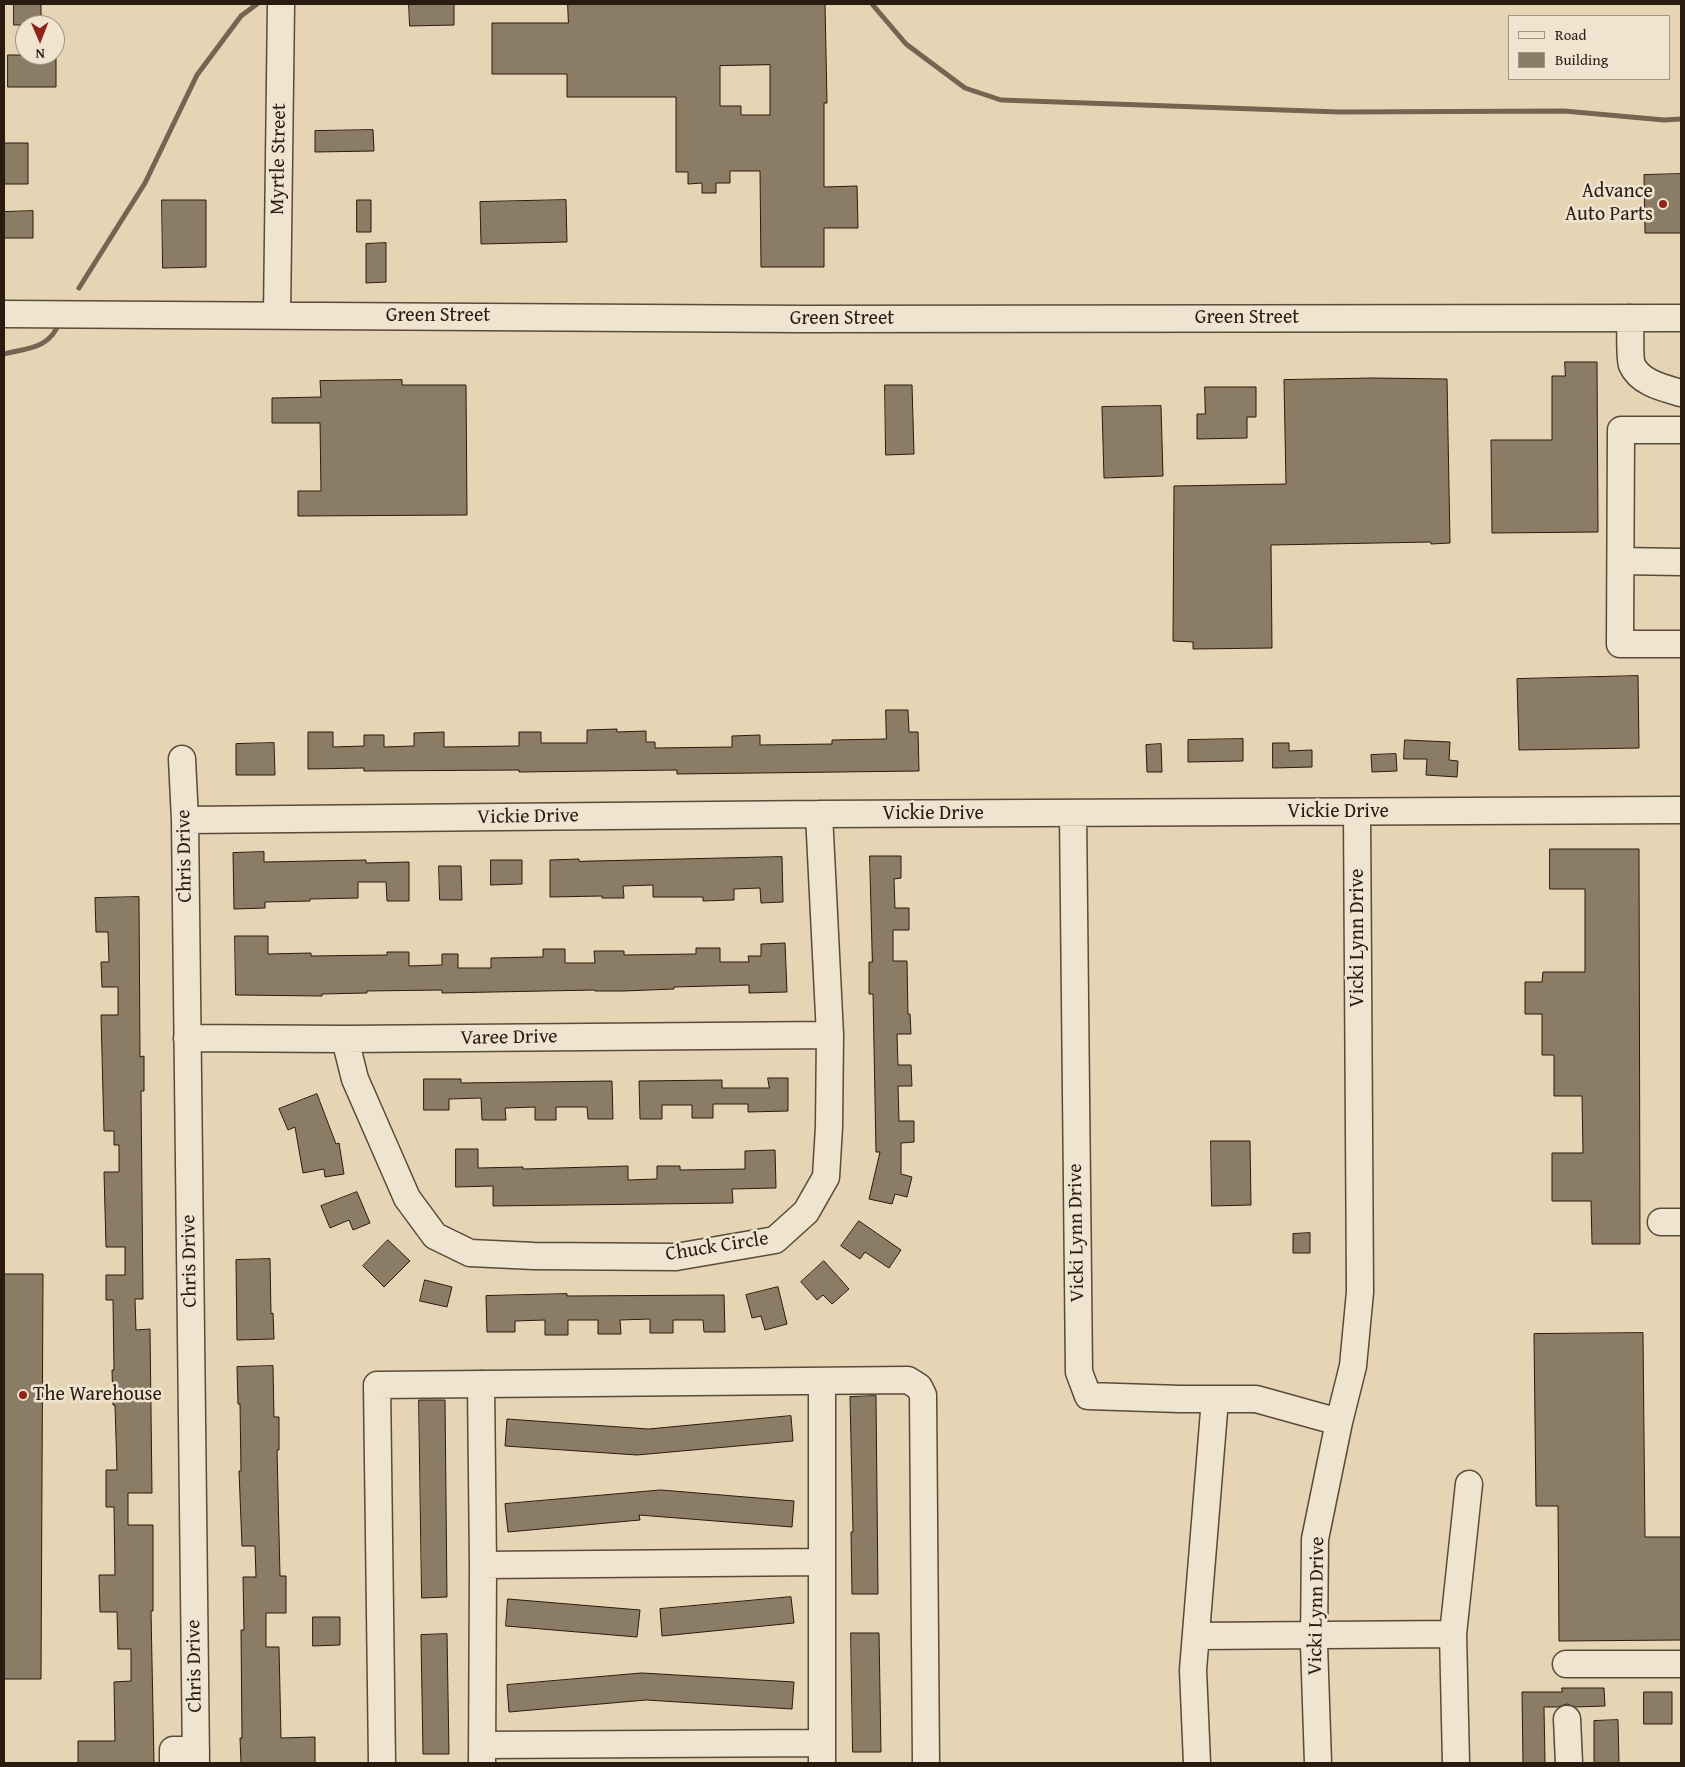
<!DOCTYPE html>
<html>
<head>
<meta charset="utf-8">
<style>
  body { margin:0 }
  #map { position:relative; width:1685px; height:1767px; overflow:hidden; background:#e5d5b5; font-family:"Gentium Book Plus",serif }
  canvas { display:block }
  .frame { position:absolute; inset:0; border:5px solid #2a1b11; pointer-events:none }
  .legend { position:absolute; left:1508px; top:15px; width:162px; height:65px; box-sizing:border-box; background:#eee4cf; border:1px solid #a09483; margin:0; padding:6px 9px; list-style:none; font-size:15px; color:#2a1b11 }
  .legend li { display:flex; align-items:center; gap:10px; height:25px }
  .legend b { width:25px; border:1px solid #a09483 }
  .north { position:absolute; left:15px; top:15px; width:50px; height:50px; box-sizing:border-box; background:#eee4cf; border:1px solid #a09483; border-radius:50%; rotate:179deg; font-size:14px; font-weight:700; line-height:20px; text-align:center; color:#2a1b11 }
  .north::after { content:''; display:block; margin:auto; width:18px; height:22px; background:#8f2418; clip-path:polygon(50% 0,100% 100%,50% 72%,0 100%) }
</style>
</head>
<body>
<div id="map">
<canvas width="1685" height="1767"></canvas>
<div class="frame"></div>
<ul class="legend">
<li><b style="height:6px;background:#eee4cf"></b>Road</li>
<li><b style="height:14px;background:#8b7c66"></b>Building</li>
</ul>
<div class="north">N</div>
</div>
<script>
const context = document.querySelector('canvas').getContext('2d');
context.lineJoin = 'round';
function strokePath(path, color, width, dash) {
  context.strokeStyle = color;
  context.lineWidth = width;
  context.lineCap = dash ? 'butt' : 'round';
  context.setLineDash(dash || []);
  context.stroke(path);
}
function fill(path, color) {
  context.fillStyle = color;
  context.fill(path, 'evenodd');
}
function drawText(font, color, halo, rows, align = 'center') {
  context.font = font + ' "Gentium Book Plus",serif';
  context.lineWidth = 5;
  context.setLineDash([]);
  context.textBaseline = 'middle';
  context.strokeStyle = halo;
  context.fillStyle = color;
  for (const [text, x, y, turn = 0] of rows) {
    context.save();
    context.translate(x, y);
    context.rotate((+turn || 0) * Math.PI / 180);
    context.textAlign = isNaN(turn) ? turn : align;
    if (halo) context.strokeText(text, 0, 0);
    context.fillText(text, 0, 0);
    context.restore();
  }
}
const stream = new Path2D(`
  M872 4 906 44 965 88 1001 100 1339 112 1564 111 1664 120 1681 119
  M79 288 145 183 197 75 241 16 257 4
  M4 354C28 348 50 349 60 321`);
const building = new Path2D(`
  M14 4H41V25H14Z
  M409 4H454V25L410 26Z
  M568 4H825L827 103H824V187L857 186 858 228H824V267H761L760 171H730V183H716V193H702V183L688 184V172H676V97H567V74H492V23H568ZM770 65V115H741V106H720V66Z
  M8 55H56V87H8Z
  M373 130 374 151 315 152V131Z
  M4 143H28V184H4Z
  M1681 174V233H1645L1644 175Z
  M162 200H206V267L163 268Z
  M357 200H371V232H357Z
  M566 200 567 242 481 244 480 202Z
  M33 211V238H4V212Z
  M386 243V282L366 283V244Z
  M1565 362H1597L1598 532 1492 533 1491 440H1552V376H1565Z
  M1374 378 1447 379 1450 543 1431 544V542L1271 545 1272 648 1193 649V642L1173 641 1174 486 1286 484 1284 380Z
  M402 380V385H466L467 515 298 516V491H321L320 423H272V398L321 397 320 381Z
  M885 385H912L914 454 886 455Z
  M1205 387H1256V417H1247V438L1197 439V414H1205Z
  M1161 406 1163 476 1104 478 1102 407Z
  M1638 676 1639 748 1519 750 1517 679Z
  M886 710H908L909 732H918L919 771 677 774V770L519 772V770L364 771V768L308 769V732H333V747L364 746V735H384V747L414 746V733L444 732V747L519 746V732H541V743H587V730L617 729V732L646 731V742H655V748L732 747V736L760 735V745L832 744V740L886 739Z
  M1243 739V761L1188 762V740Z
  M1405 740 1450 742 1449 760 1458 761 1457 777 1426 775 1427 759H1404Z
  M274 743 275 775H236V744Z
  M1273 743H1289V751L1312 750V767L1273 768Z
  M1161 744 1162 772H1147L1146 745Z
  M1396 754 1397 771 1372 772 1371 755Z
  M1550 849H1639L1640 1244H1592L1591 1201H1552V1153H1583L1582 1096H1554V1055H1542V1014H1525V982H1542L1543 972H1585V889H1550Z
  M264 852V862L366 860V863L409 862V901H387L386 882H358V898L310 899V901L265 902V908L234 909 233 853Z
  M870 856H901V878L894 879 895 908H909V930H893V961H907L908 1014H910L911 1034H897L898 1065H911L912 1086H898L899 1121H914V1142L901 1143V1174L912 1177 907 1197 895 1194 892 1204 869 1199 880 1152H876L873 994H869V962H872Z
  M782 857 783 902 761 903 760 888 734 889V900L703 901V897H653V885L623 886 624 898H602V896L550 897V860L579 859V861Z
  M491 860H522V884L491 885Z
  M439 866H461L462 900H440Z
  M139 897 140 1057 144 1056V1091H141L143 1299H135L136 1330 150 1329 152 1493H128V1525H153V1611H151L154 1763H78V1741H115L114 1682 131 1681V1649H118L117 1612H100L99 1575H115L114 1507H106V1470H117L115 1405H113L112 1370H114L113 1300H106V1275H125V1247H106L104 1172H119V1145H114V1131H104L101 1015H118V987H102L101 962H109L108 932H96L95 898Z
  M235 936H268V954L311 953V956L387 955V952H409V966L442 965V954H458V968H491V958L543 957V949H565V963H595L594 951H624V955L696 954V948H720V962H749L748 956H761V944L785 943 787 992 749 993V985L674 987V989L624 991H595V990L442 993V990L367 991V993L322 994V996L236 995Z
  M768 1078H788V1111L748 1112V1104H713V1118H692V1105H662V1119H640L639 1081 722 1080V1088H769Z
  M424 1079H461V1083L612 1081 613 1119H588L587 1107H556V1120H535V1107L505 1108 506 1120H482L481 1098 449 1099V1110H424Z
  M317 1094 336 1144 339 1143 344 1174 325 1177 324 1169 303 1173 295 1127 288 1130 279 1109Z
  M1211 1141H1250L1251 1205 1212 1206Z
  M456 1149H478V1168L523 1167V1169L628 1166V1180L657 1179V1166H680V1170L745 1169V1151L775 1150 776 1188 732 1189 733 1203 493 1206V1186L456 1187Z
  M357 1192 370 1223 353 1230 349 1220 330 1228 321 1206Z
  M859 1221 901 1250 889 1268 865 1252 860 1259 841 1246Z
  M1310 1233V1253H1293V1234Z
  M388 1240 410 1261 384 1287 363 1266Z
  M270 1259 271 1314 273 1313 274 1339 237 1340 236 1260Z
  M824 1261 849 1289 832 1304 823 1295 817 1300 801 1282Z
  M4 1274H43L41 1679H4Z
  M425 1280 452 1287 447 1307 420 1301Z
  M778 1287 787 1324 765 1330 761 1316 752 1318 746 1295Z
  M567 1294V1296L724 1295 725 1332H704L703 1320H673V1333H650V1319L620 1320 621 1334H598V1320H568V1335H545V1320L515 1321V1332H487L486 1296Z
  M1643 1333 1645 1537H1681V1640L1559 1641 1558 1506H1536L1534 1334Z
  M273 1366 274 1417H279V1450H277L280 1576H286V1613H266V1647H279L281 1738 315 1737V1763H241L240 1738H242L241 1630H244L243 1577H256L255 1546H242L239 1471H241L240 1404H238L237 1367Z
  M876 1396 878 1594H852L851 1532H853L850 1397Z
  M419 1400H445L447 1597 422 1598Z
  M791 1416 793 1441 637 1455 505 1446 507 1419 648 1429Z
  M661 1490 794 1501 792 1527 639 1515 640 1520 508 1532 505 1504Z
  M791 1597 794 1623 662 1636 660 1609Z
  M508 1599 640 1610 637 1637 506 1626Z
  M313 1617H340V1645L313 1646Z
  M851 1633H879L881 1752H853Z
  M447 1634 449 1754H423L421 1635Z
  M642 1673 794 1682 792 1709 646 1700 509 1712 507 1685Z
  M1562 1688H1604L1605 1706 1575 1707 1567 1704 1558 1707H1544L1545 1763H1523L1522 1692H1562Z
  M1644 1692H1672V1724H1644Z
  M1618 1720 1619 1763H1594V1721Z`);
const minor = new Path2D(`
  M4 314 802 319 1681 318
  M277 315 281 4
  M1630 318C1631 327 1629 357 1632 365 1640 383 1664 388 1681 393
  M1681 430H1621L1620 644H1681
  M1621 561 1681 562
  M182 759 185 820 196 1763
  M1073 814 1079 1372 1088 1396 1180 1399H1256L1339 1422
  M185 820 819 814 1681 810
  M187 1038 345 1039 830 1035
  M345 1039 355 1079 407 1198 435 1236 470 1253 534 1256 676 1257 775 1240 806 1212 826 1177 829 1127 830 1035 819 814
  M1661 1222H1681
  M481 1384 483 1565 482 1763
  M483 1565 821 1562
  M1196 1636 1453 1634
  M1566 1664H1681
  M1567 1719 1569 1763
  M483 1745 821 1743
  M173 1763V1750H196
  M382 1763 377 1385 908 1380 919 1387 923 1395 926 1763
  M822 1763V1382
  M1197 1763 1193 1670 1215 1399
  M1318 1763 1314 1644 1315 1539 1339 1422 1353 1366 1360 1292 1357 812
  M1456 1763 1453 1634 1469 1484`);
const markers = [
  [1663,204,5,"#8f2418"],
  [23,1395,5,"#8f2418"]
];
const streetNames = [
  ["Myrtle Street",279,159,-89],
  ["Green Street",438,316],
  ["Green Street",1247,318],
  ["Green Street",842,319],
  ["Vickie Drive",1338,812],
  ["Vickie Drive",933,814],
  ["Vickie Drive",528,817,-1],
  ["Chris Drive",185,856,-91],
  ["Vicki Lynn Drive",1358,938,-90],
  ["Varee Drive",509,1038,-1],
  ["Vicki Lynn Drive",1077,1233,-91],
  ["Chuck Circle",717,1247,-9],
  ["Chris Drive",190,1261,-91],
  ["Vicki Lynn Drive",1317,1606,-89],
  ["Chris Drive",195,1666,-91]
];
const poiNames = [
  ["Advance",1653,192],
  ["Auto Parts",1653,215],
  ["The Warehouse",33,1395,"left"]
];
strokePath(stream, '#746552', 5);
fill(building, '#8b7c66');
strokePath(building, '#2a1b11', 1);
strokePath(minor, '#594a3a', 29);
strokePath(minor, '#eee4cf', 26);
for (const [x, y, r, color] of markers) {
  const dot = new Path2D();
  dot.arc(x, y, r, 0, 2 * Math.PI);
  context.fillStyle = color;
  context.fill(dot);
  strokePath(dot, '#eee4cf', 2);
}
drawText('20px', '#2a1b11', '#eee4cf', streetNames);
drawText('20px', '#2a1b11', '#eee4cf', poiNames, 'right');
</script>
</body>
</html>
